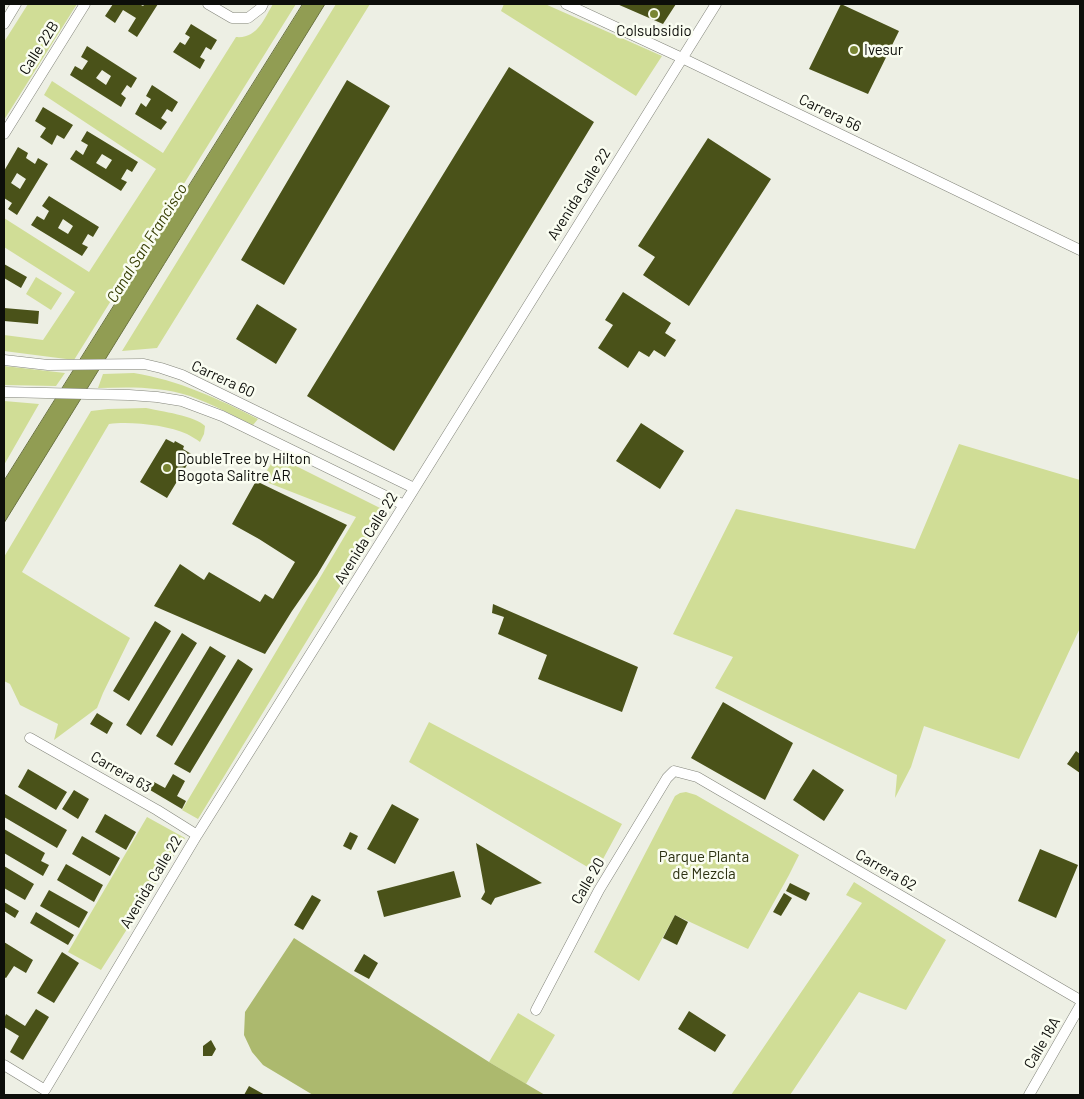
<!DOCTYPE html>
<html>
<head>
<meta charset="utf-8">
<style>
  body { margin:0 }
  #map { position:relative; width:1084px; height:1099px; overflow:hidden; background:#edefe4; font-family:Barlow,sans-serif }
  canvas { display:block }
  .frame { position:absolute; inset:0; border:5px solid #0d0e0a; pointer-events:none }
</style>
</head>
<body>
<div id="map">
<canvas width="1084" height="1099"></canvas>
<div class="frame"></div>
</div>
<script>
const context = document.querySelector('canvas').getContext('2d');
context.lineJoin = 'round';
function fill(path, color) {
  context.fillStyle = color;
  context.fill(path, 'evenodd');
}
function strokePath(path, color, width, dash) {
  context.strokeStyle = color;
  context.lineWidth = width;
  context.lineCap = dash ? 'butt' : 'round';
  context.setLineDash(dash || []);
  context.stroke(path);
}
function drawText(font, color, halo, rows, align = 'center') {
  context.font = font + ' Barlow,sans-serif';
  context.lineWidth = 5;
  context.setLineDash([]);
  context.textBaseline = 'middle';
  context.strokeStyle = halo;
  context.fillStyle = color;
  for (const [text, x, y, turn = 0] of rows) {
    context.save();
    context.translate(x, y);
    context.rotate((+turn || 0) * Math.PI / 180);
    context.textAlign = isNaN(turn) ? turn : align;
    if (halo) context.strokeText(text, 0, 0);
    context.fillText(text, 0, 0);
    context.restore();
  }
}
const green = new Path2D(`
  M28 4H77L4 120V42Z
  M273 4H296L74 360 4 351V335L43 340 75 292 4 247V218L89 272 156 169 44 95 52 81 163 153 236 37C257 39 264 19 273 4Z
  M336 4H370L157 348 122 351Z
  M504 4H545L662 56 636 96 501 11Z
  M36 277 62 293 51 310 26 294Z
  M4 366 65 373 56 386 4 385Z
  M134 373C178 380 219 399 258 419L253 425C232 415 212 404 190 396 160 386 128 387 98 388L103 374Z
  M4 401 39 404 4 465Z
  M146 408C160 411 196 416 205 426L204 434 200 442C196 439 191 436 187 434 167 425 130 421 109 424L22 572 130 638 103 693 97 708 54 740 58 724 20 705 10 684 4 681V557L91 411 108 409Z
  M959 444 1080 480V628L1019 759 924 726 911 767 895 798 897 775 715 688 733 657 673 634 736 509 915 549Z
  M276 456 386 511 198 819 182 810 356 517 261 480Z
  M429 722 622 824 596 872 409 762Z
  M686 792 696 795 799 855 789 875 748 949 675 915 639 981 594 952 675 796 680 793Z
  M147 817 185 838 101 970 68 952Z
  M854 882 946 940 906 1010 859 992 790 1095H731L862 903 846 895Z
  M518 1013 555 1035 526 1084 489 1062Z`);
const forest = new Path2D(`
  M294 938 489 1062 545 1095H313L263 1065 252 1052 244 1035 245 1012Z`);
const water = new Path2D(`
  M303 4H325L4 523V481Z`);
const building = new Path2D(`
  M113 4H139L143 6 145 4H158L137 37 128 31 136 18 123 10 115 23 105 16Z
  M617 4H676L663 24Z
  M841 4 899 31 868 94 809 69Z
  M191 24 217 40 211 50 206 47 200 57 205 60 200 69 173 52 180 42 185 45 190 37 185 34Z
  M87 46 137 78 131 88 127 85 121 94 126 98 121 107 70 75 75 66 82 70 88 61 81 57ZM102 70 111 76 106 85 96 78Z
  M509 67 594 122 394 451 307 396Z
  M347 80 390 106 284 285 241 260Z
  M152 85 178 102 172 112 167 109 161 118 167 122 161 130 135 114 141 103 146 107 151 99 146 96Z
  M43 107 73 125 64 139 57 135 52 145 40 137 46 128 35 121Z
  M87 131 138 162 132 172 127 169 121 179 127 182 121 191 70 159 76 150 83 155 88 145 81 141ZM102 154 112 160 106 169 96 163Z
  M708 138 771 179 689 306 643 275 655 257 638 246Z
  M18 147 28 153 26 158 35 164 38 158 48 164 17 215 8 209 12 203 4 198V171ZM17 173 26 179 20 189 11 183Z
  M49 196 99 227 93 237 88 234 82 244 88 247 82 256 31 225 37 216 44 220 49 211 42 206ZM63 219 73 226 68 234 58 228Z
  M4 264 27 277 21 288 4 278Z
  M623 292 671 323 665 333 676 340 665 357 654 350 649 357 639 351 628 368 598 348 613 325 605 320Z
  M257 304 297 329 276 364 236 339Z
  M4 308 39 311 38 324 4 321Z
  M641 423 684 451 660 489 616 461Z
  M166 439 174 443 175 441 184 446 183 449 193 455 167 498 140 482Z
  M256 481 347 525 317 575 292 611 265 654 154 606 180 564 204 580 209 572 260 602 265 594 273 599 295 562 259 539 232 524Z
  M493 604 638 667 622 712 538 679 547 655 498 634 504 617 492 613Z
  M155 621 171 631 129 701 113 691Z
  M182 633 197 643 141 735 126 725Z
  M210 646 226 656 172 746 156 736Z
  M238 659 253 669 190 773 174 764Z
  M723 702 793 743 765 800 691 758Z
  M97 713 113 723 107 734 90 724Z
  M1076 751 1080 754V773L1067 764Z
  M28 769 67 792 56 810 18 787Z
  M813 769 844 790 824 821 793 800Z
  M173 774 185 781 177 796 186 801 182 809 150 790 154 782 165 788Z
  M74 790 89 799 78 819 62 809Z
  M5 794 67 830 57 848 4 817V796Z
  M392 804 419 819 395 864 367 849Z
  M105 814 136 832 126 850 95 832Z
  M4 829 45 853 41 861 49 865 43 876 4 853Z
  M350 832 358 836 351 850 343 846Z
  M82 836 120 858 110 876 72 854Z
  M476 843 542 883 495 898 491 905 481 899 485 892Z
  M1040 849 1078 865 1056 918 1018 901Z
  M66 864 103 885 94 902 57 880Z
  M4 866 34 884 25 900 4 888Z
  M454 871 461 897 384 917 377 891Z
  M790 883 810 893 806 901 786 891Z
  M49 890 88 912 79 928 40 906Z
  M784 893 792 898 781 916 773 912Z
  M312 895 321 900 303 930 294 925Z
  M4 902 19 911 15 918 4 911Z
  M36 912 74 935 68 945 30 923Z
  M675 915 688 922 677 945 663 938Z
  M4 942 33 960 26 973 14 966 6 978 4 977Z
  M62 952 79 963 54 1003 37 993Z
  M364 954 378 963 369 979 354 971Z
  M36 1009 49 1017 23 1060 10 1052 19 1036 4 1027V1019L6 1014 25 1026Z
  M689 1011 726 1035 715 1052 678 1029Z
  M211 1040 216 1049 212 1056H203V1046Z
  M249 1086 265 1095H244Z`);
const minor = new Path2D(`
  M208 4 232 18H248L261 8 263 4
  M566 4 682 58 1080 250
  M4 24 16 4
  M4 134 85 4
  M4 360 48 365 144 364 161 368 182 375 414 488
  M4 392 129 395 157 397 182 401 222 416 404 505
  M30 738 157 810 197 835
  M536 1010 599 890 667 778 674 771 697 777 1080 1000
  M4 1065 45 1090 197 835 404 505 716 4
  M1029 1095 1080 1006`);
const markers = [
  [654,14,5,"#798533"],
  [854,50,5,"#798533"],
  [167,468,5,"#798533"]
];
const poiNames = [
  ["Colsubsidio",654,31,"center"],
  ["Ivesur",864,50],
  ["DoubleTree by Hilton",177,459],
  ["Bogota Salitre AR",177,476]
];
const streetNames = [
  ["Calle 22B",39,48,-58],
  ["Carrera 56",830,113,26],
  ["Avenida Calle 22",579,194,-58],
  ["Carrera 60",223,379,25],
  ["Avenida Calle 22",366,538,-58],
  ["Carrera 63",121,772,30],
  ["Carrera 62",886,870,30],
  ["Calle 20",588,881,-60],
  ["Avenida Calle 22",151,882,-59],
  ["Calle 18A",1042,1043,-60]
];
const parkNames = [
  ["Parque Planta",704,857],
  ["de Mezcla",704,874]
];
const waterNames = [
  ["Canal San Francisco",147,243,-58]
];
fill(green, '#d0dd96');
fill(forest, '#acb96e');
fill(water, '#919d53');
strokePath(water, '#69723d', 1);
fill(building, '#4a5219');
strokePath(minor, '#82847a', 11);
strokePath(minor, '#fff', 10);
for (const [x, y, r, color] of markers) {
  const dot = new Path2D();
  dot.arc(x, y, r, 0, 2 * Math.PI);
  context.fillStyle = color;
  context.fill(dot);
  strokePath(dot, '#fafdf1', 2);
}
drawText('15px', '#0d0e0a', '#fafdf1', poiNames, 'left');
drawText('15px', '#0d0e0a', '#fafdf1', streetNames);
drawText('15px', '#2c3111', '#fafdf1', parkNames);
drawText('italic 16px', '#353c00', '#fafdf1', waterNames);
</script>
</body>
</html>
